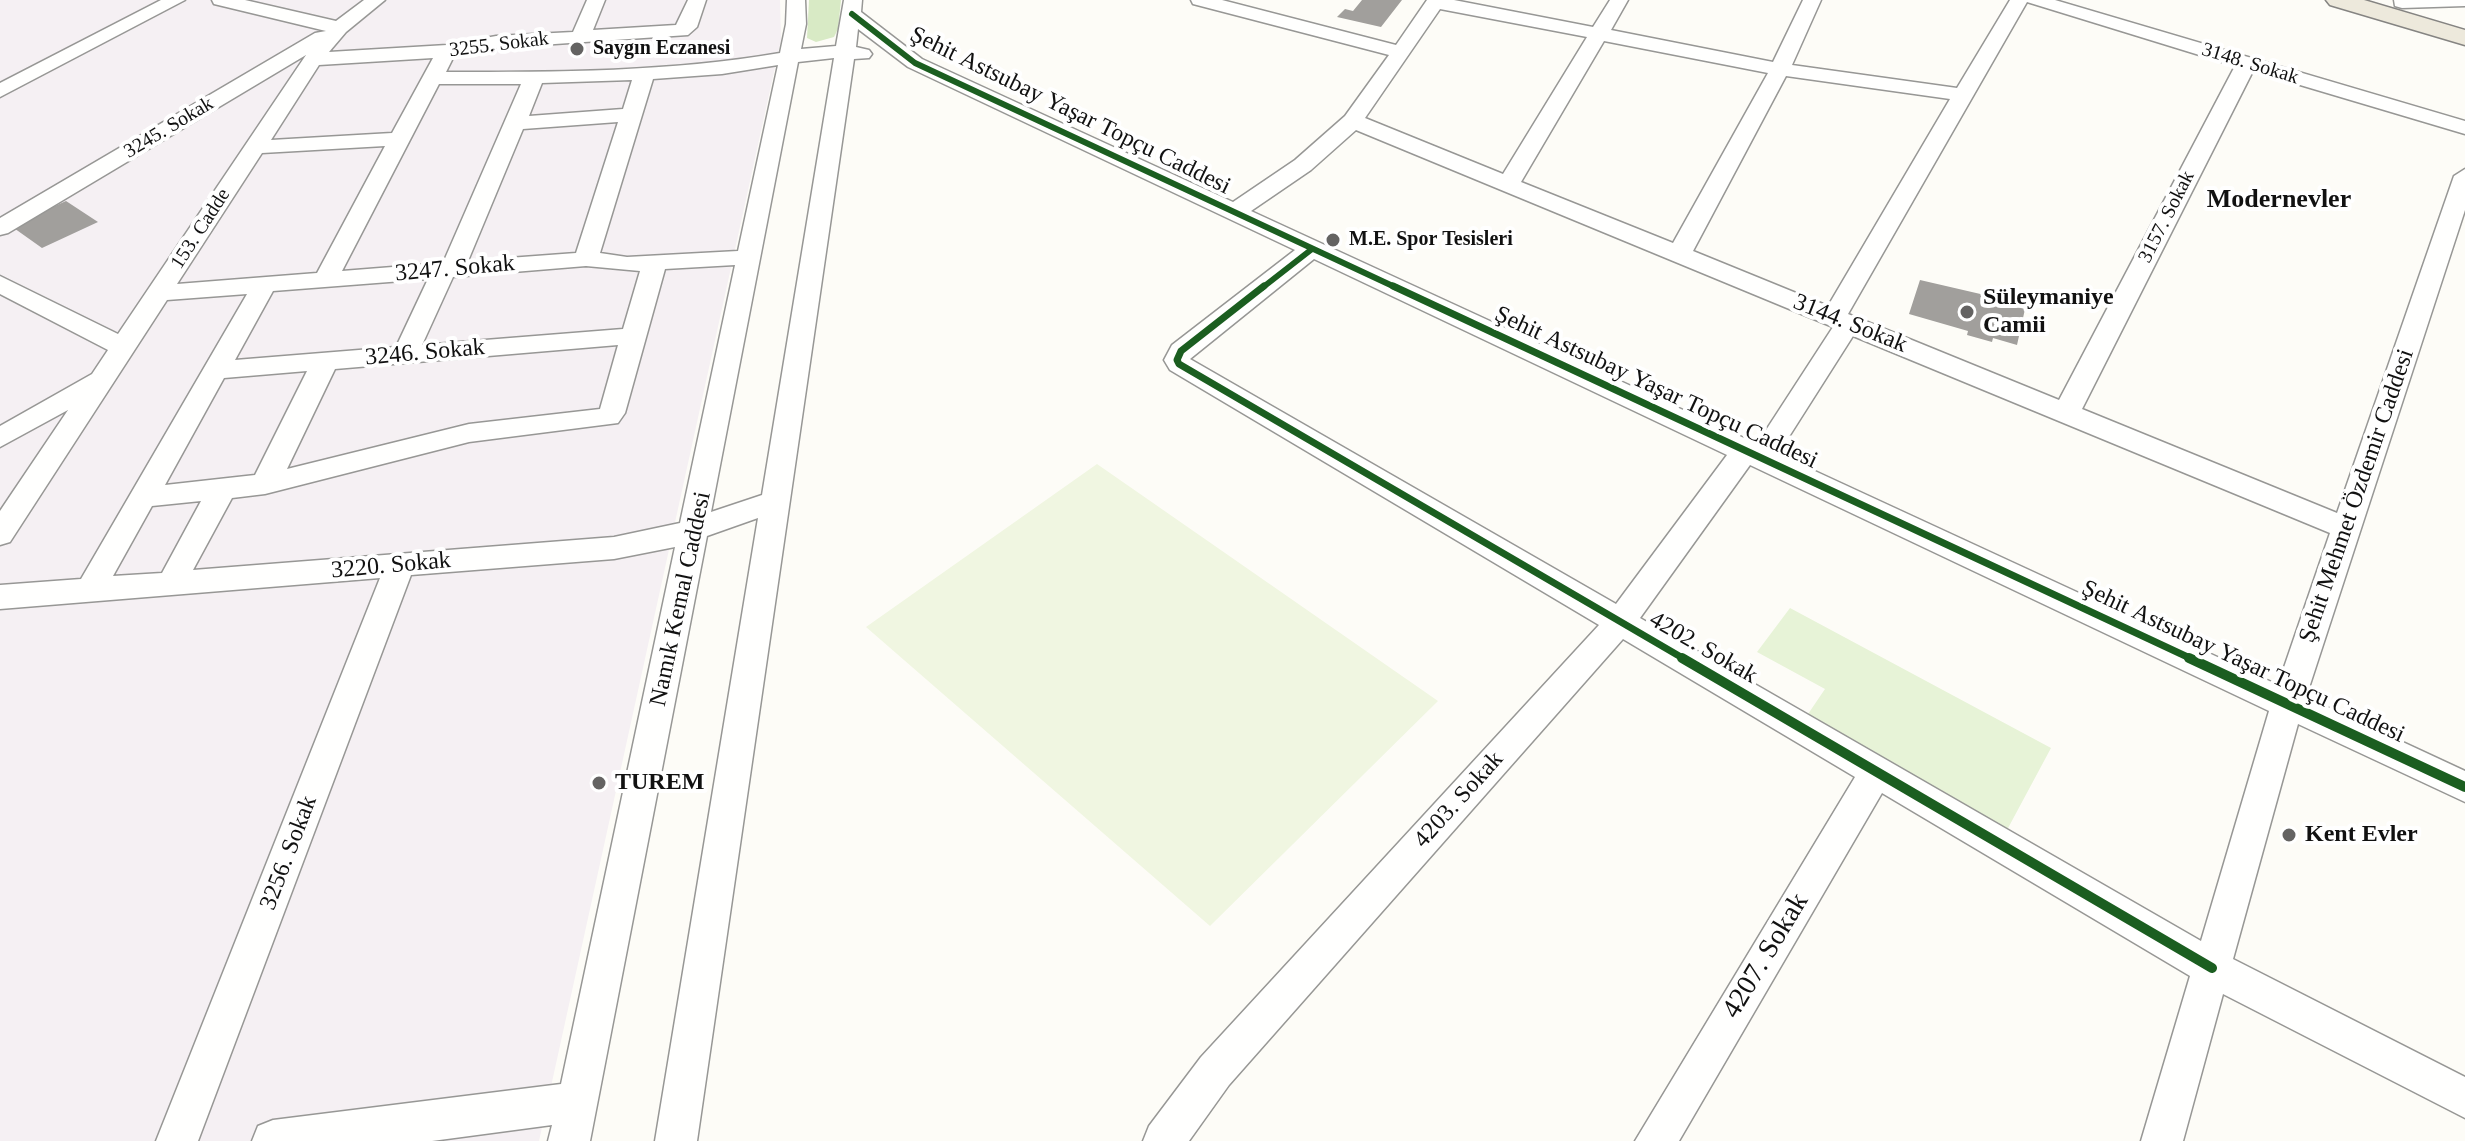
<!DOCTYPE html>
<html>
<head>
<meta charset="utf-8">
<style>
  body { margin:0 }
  canvas { display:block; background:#fdfcf7 }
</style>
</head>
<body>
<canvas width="2465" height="1141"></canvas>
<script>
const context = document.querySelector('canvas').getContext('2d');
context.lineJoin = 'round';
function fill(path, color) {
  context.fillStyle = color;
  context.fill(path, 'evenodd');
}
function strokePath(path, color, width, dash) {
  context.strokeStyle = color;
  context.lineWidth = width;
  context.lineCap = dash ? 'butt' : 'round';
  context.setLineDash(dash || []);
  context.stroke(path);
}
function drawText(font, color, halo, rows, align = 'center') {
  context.font = font + ' "Times New Roman",serif';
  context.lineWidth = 8;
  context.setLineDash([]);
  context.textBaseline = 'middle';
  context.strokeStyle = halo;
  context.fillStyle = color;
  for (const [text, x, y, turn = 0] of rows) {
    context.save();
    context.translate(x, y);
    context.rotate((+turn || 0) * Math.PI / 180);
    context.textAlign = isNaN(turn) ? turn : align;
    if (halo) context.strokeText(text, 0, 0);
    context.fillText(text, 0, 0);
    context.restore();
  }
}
const industrial = new Path2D(`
  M0 0H780L781 40 539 1141H0Z`);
const green = new Path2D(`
  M1790 608 2051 748 2007 830 1806 717 1825 689 1757 652Z`);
const forest = new Path2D(`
  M809 0H841L838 29 834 37 816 42 807 38Z`);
const pitch = new Path2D(`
  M1097 464 1438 701 1210 926 866 627Z`);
const building = new Path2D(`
  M1362 0H1402L1381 27 1337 17 1345 9 1353 11Z
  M66 201 98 222 42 248 11 226Z
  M1920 280 2002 299 2001 303 2025 309 2017 345 1993 338 1992 342 1967 335 1968 331 1909 314Z`);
const minor = new Path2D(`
  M161 0H185L0 97V83Z
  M212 0H245L336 21 364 0H385L346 32 329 52 447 45 496 36 573 32 587 0H605L593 30 676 25 688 0H706L697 27 688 35 496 48 450 56 452 60 446 72C558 72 670 72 780 53L786 24 787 0H805L806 24 801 49 836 46 844 0H862L861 12 922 59 1233 202 1295 160 1345 116 1389 55 1193 4 1191 0H1222L1396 45 1427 0H1454L1593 27 1610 0H1628L1611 30 1773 62 1803 0H1821L1792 65 1957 88 2010 0H2055L2465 121V134L2253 71 2082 409 2337 513 2454 176 2465 169V210L2306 697 2465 771V802L2298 724 2233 959 2465 1077V1118L2223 994 2183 1141H2141L2190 976 1882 793 1679 1141H1635L1855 777 1623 639 1229 1085 1189 1141H1143L1149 1126 1201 1057 1599 625 1170 370 1164 360 1172 345 1295 250 908 67 858 29 856 47 869 50 872 54 869 58 854 59 697 1141H655L758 518 707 536 590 1141H548L552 1125 432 1141H252L258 1126 273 1120 561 1084 675 547 614 559 411 575 198 1141H156L380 578 0 609V585L81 579 247 294 167 300 10 542 0 545V511L68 410 0 447V426L92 374 108 350 0 294V276L118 334 306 55 8 233 0 235V218L315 33 326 31 214 4ZM2027 2 2235 66 2059 400 1848 314ZM1440 9 1587 37 1503 174 1365 118ZM1604 41 1768 73 1673 243 1521 182ZM433 58 392 133 271 140 319 65ZM834 58 762 495 711 512 798 62ZM778 65 738 251 627 257 600 253 653 79 722 74ZM1786 76 1950 99 1828 306 1693 251ZM632 80 623 109 529 116 542 83ZM439 84H521L443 263 342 271ZM618 122 576 253 468 261 523 129ZM1356 130 1833 327 1757 444 1251 211 1311 170ZM385 146 317 273 177 284 262 153ZM1314 259 1727 455 1616 604 1190 359ZM735 265 680 523 614 537 193 570 232 498 265 494 469 442 618 423 625 413 665 269ZM586 266 640 271 623 329 422 345 453 277ZM428 279 396 347 235 360 273 291ZM1853 336 2330 533 2278 685 1778 454ZM618 345 600 409 469 424 287 469 335 369ZM307 371 255 475 165 485 224 378ZM1750 465 2269 711 2201 941 1640 618ZM201 501 162 573 113 576 152 506Z
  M2394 0H2465V6L2402 8 2395 6Z`);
const major = new Path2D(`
  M2326 0H2364L2465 30V45L2330 5Z`);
const cyclewayFar2 = new Path2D(`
  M852 14 915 63 1397 288
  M1262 288 1312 249`);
const cyclewayFar1 = new Path2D(`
  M1264 286 1181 351 1177 360 1179 364 1686 660
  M1393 286 2194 660`);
const cycleway = new Path2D(`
  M1682 658 2212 968
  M2189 658 2465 787`);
const markers = [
  [577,49,8,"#646362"],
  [1333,240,8,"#646362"],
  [1967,312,8,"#646362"],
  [599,783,8,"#646362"],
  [2289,835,8,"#646362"]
];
const farStreetnames = [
  ["3255. Sokak",499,45,-7],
  ["3148. Sokak",2250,64,17],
  ["3245. Sokak",169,128,-31],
  ["3157. Sokak",2167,217,-63],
  ["153. Cadde",201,229,-57]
];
const farPoinames = [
  ["Saygın Eczanesi",593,49],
  ["M.E. Spor Tesisleri",1349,240]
];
const streetNames = [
  ["Şehit Astsubay Yaşar Topçu Caddesi",1070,111,26],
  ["3247. Sokak",455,269,-5],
  ["3144. Sokak",1850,324,22],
  ["3246. Sokak",425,353,-5],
  ["Şehit Astsubay Yaşar Topçu Caddesi",1656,388,25],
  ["Şehit Mehmet Özdemir Caddesi",2357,496,-71],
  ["3220. Sokak",391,566,-5],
  ["Namık Kemal Caddesi",681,599,-78],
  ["4202. Sokak",1703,648,30],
  ["Şehit Astsubay Yaşar Topçu Caddesi",2243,662,25],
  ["4203. Sokak",1459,800,-48],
  ["3256. Sokak",289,853,-69]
];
const poiNames = [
  ["Süleymaniye",1983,298],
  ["Camii",1983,326],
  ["TUREM",615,783],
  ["Kent Evler",2305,835]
];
const farDistrictnames = [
  ["Modernevler",2279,200]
];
const nearStreetnames = [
  ["4207. Sokak",1766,956,-59]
];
fill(industrial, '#f5f0f3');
fill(green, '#e7f3d7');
fill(forest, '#d8eac5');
fill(pitch, '#f0f6e1');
fill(building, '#a19f9c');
strokePath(minor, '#979795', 3);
strokePath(major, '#858482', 3);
fill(minor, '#fffffe');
fill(major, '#ede9dc');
strokePath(cyclewayFar2, '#1b5e20', 6);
strokePath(cyclewayFar1, '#1b5e20', 7);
strokePath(cycleway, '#1b5e20', 10);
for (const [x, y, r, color] of markers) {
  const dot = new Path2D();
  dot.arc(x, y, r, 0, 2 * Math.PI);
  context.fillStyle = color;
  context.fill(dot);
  strokePath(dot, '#fff', 3);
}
drawText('20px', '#111', '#fff', farStreetnames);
drawText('bold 20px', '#111', '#fff', farPoinames, 'left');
drawText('24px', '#111', '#fff', streetNames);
drawText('bold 24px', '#111', '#fff', poiNames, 'left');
drawText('bold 26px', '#111', '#fff', farDistrictnames);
drawText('28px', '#111', '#fff', nearStreetnames);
</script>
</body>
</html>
